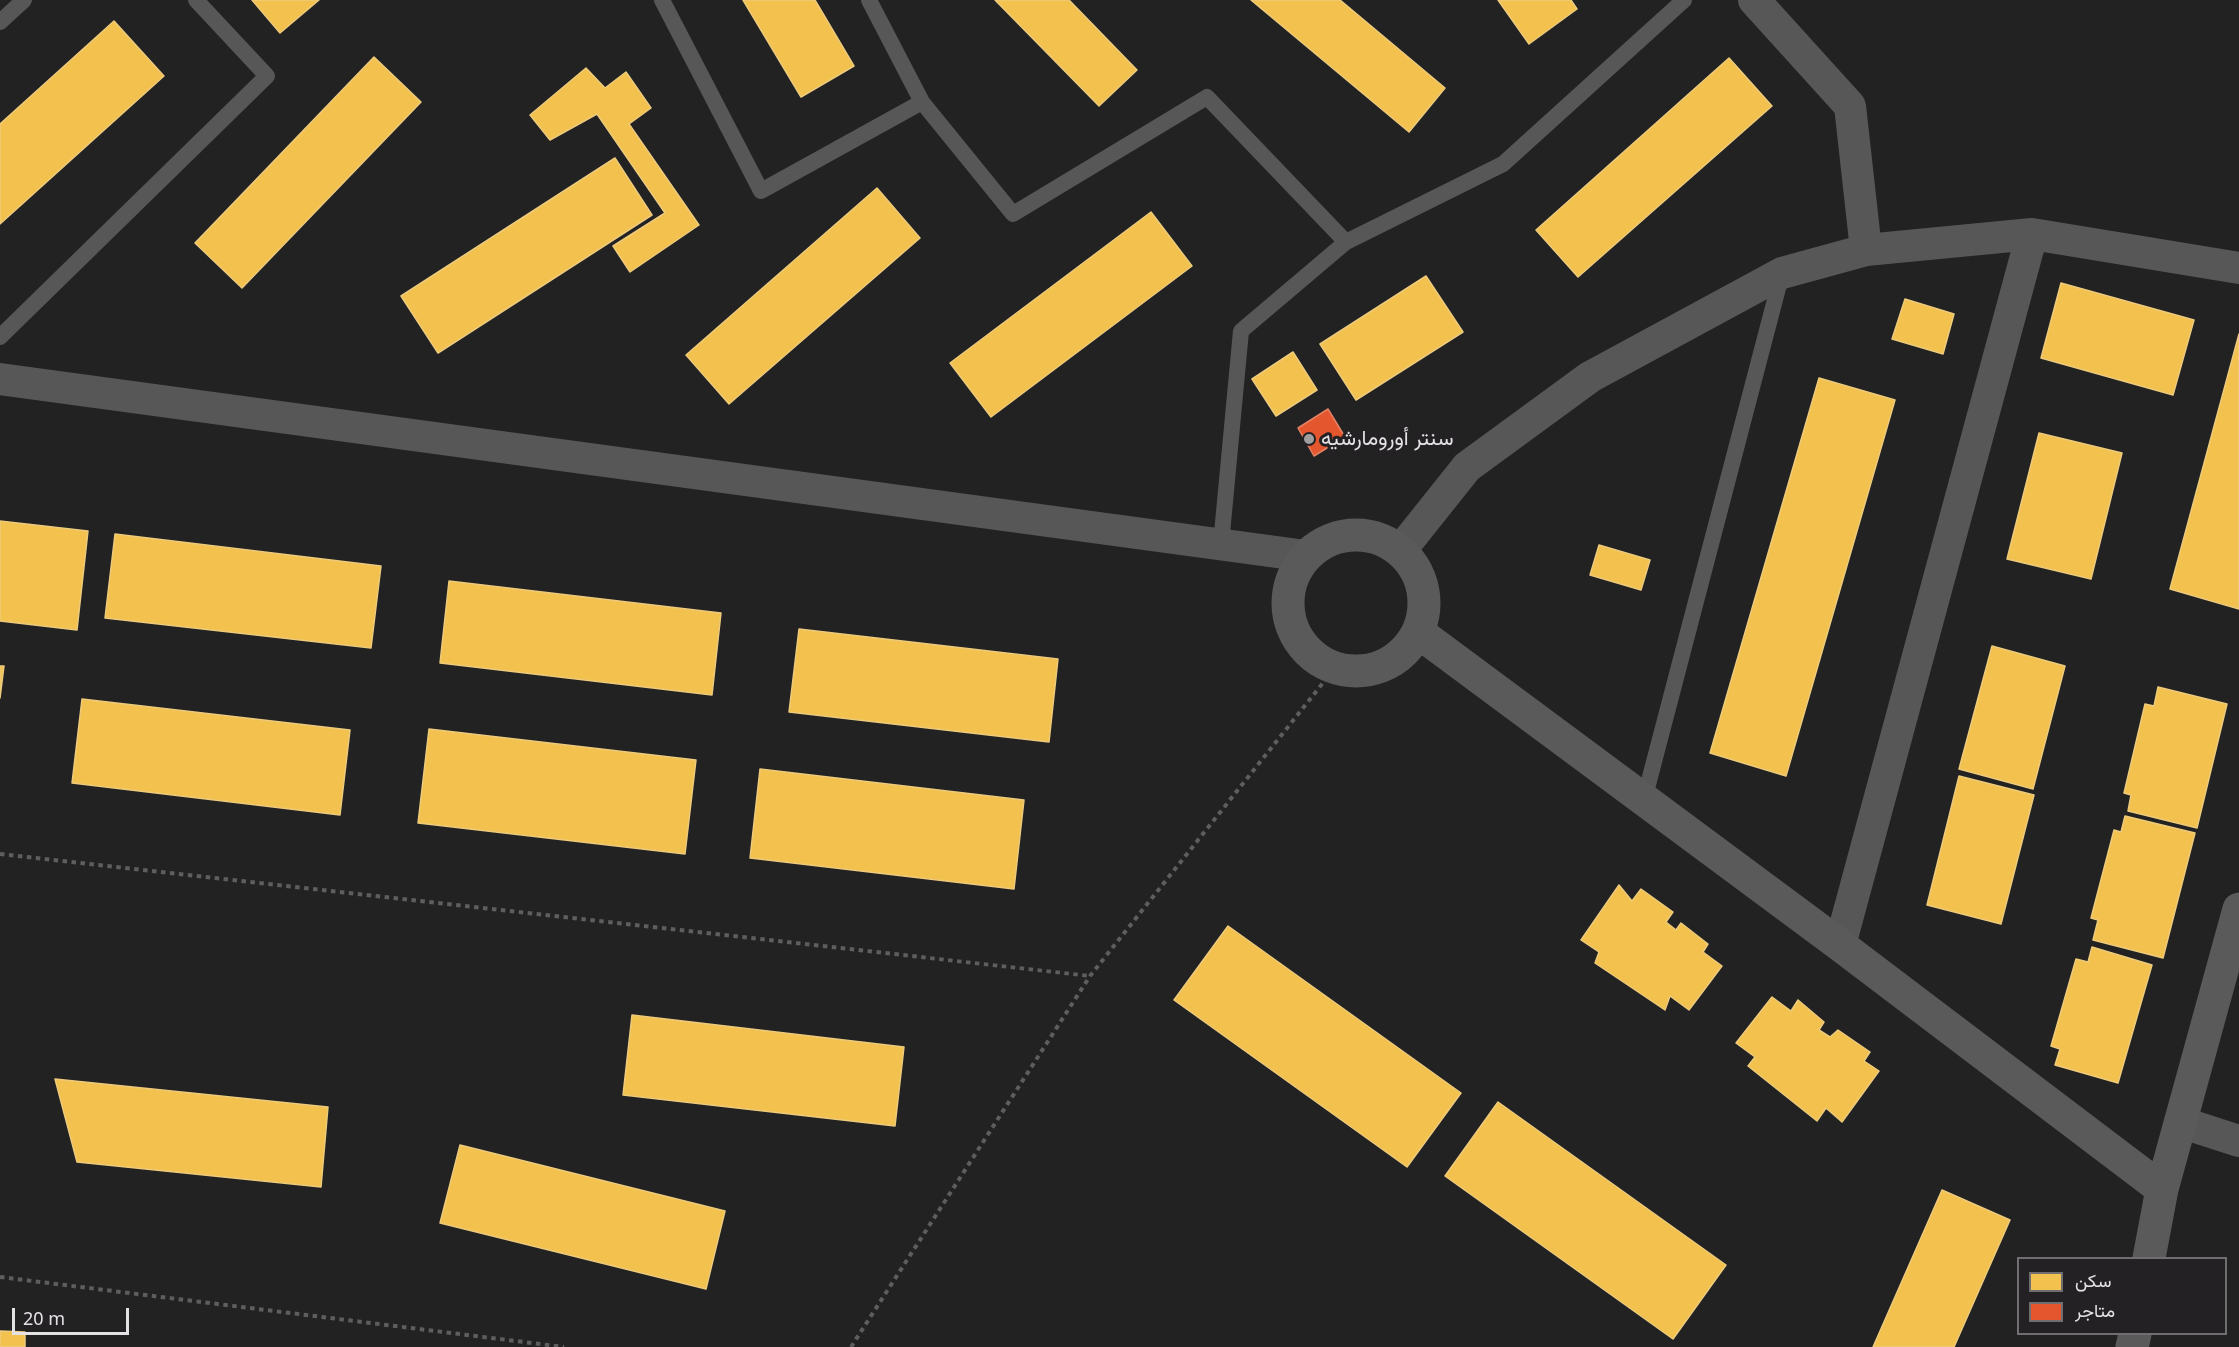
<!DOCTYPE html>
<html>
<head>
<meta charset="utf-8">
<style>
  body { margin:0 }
  #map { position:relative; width:2239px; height:1347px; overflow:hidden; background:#232223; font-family:"Noto Sans",Vazirmatn,sans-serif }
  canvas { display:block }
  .legend { position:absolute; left:2017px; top:1257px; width:210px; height:78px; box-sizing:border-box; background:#242124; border:2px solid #716e71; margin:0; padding:8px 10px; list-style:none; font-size:18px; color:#e4e2e4 }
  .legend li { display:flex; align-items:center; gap:12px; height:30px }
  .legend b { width:30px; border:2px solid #716e71 }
  .scale { position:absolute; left:12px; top:1308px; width:117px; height:27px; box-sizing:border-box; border:3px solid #e4e2e4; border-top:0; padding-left:8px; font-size:18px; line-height:21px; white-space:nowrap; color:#e4e2e4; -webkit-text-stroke:4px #242124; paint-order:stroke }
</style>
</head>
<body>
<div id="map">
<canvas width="2239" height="1347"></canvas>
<ul class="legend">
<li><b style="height:16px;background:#f2c14e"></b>سكن</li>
<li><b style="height:16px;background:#e4572e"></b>متاجر</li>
</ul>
<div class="scale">20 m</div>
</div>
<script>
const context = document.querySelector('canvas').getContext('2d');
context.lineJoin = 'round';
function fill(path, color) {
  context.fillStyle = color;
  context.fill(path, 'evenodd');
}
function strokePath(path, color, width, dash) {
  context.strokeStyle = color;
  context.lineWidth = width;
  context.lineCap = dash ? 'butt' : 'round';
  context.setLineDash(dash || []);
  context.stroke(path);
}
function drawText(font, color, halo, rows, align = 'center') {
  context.font = font + ' "Noto Sans",Vazirmatn,sans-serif';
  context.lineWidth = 6;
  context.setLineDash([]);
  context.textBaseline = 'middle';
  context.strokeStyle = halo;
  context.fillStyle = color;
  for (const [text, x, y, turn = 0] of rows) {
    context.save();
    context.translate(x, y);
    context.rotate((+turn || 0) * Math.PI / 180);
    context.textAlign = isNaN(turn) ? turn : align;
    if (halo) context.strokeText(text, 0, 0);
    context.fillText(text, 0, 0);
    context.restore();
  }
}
const homes = new Path2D(`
  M252 0H319L280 33Z
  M743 0H815L854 66 801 97Z
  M995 0H1069L1137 70 1099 106Z
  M1251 0H1340L1445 88 1409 132Z
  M1498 0H1571L1577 9 1529 44Z
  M114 21 164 76 0 224V124Z
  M374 57 421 102 242 288 195 243Z
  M1729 58 1772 106 1578 277 1536 230Z
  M586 68 605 88 626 72 651 108 629 124 699 225 630 272 613 246 665 213 597 114 550 140 530 115Z
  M615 158 652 215 438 353 401 296Z
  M877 188 920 238 729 404 686 355Z
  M1151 212 1192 266 991 417 950 363Z
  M1426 276 1463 332 1356 400 1320 344Z
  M2061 283 2194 320 2173 395 2041 358Z
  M1905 299 1954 314 1943 354 1892 339Z
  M2239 334V609L2170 589Z
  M1293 352 1317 390 1276 416 1252 379Z
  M1819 378 1895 400 1786 776 1710 753Z
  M2039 433 2122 453 2091 579 2007 559Z
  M0 521 88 531 77 630 0 621Z
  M115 534 381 566 371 648 105 618Z
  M1599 545 1650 560 1641 590 1590 575Z
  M449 581 721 613 712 695 440 663Z
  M799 629 1058 659 1049 742 789 712Z
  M1992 646 2065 666 2033 789 1959 769Z
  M0 666H4L0 698Z
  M2158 687 2227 704 2197 828 2128 811 2131 795 2124 793 2145 704 2154 706Z
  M82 699 350 730 340 815 72 783Z
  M429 729 696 760 685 854 418 823Z
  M760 769 1024 800 1014 889 750 858Z
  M1959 776 2034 795 2001 924 1927 905Z
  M2125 816 2195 833 2163 958 2093 940 2098 920 2091 918 2114 830 2121 832Z
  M1619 885 1632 901 1641 889 1673 912 1666 922 1676 930 1681 923 1708 944 1703 952 1722 966 1689 1010 1670 996 1665 1010 1595 963 1599 952 1581 940Z
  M1228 926 1461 1093 1407 1167 1174 1000Z
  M2092 947 2152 965 2118 1083 2055 1065 2060 1049 2051 1046 2076 959 2088 962Z
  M1772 997 1791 1011 1798 1000 1824 1022 1819 1030 1830 1037 1838 1030 1870 1052 1864 1061 1879 1071 1842 1122 1826 1108 1817 1121 1748 1066 1755 1057 1736 1043Z
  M632 1015 904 1047 895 1126 623 1095Z
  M55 1079 328 1107 321 1187 77 1162Z
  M1498 1102 1726 1265 1673 1339 1445 1176Z
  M460 1145 725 1211 706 1289 440 1223Z
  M1942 1190 2010 1220 1954 1347H1873Z
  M0 1331 25 1332V1347H0Z`);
const shops = new Path2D(`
  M1328 409 1345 437 1314 456 1298 428Z`);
const path = new Path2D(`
  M0 854 1090 976
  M0 1277 564 1347
  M851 1347 1090 976 1334 669`);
const lane = new Path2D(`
  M662 0 761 191 922 102
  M869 0 922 102 1013 214 1207 97 1346 242
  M0 22 24 0
  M0 337 267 76 196 0
  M1221 544 1241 331 1346 242 1503 164 1684 0
  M1644 800 1782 273`);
const street = new Path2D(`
  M1754 0 1850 106 1866 250
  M0 379 1306 556
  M1400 551 1467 467 1590 377 1782 273 1866 250 2032 234 2239 268
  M1840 945 2032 234
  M2180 1122 2239 1141`);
const secondary = new Path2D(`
  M1288 603a68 68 0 1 1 136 0a68 68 0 1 1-136 0Z
  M1418 632 1840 945 2162 1189
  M2149 1258 2162 1189 2239 909
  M2132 1347 2135 1334`);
const markers = [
  [1309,439,6,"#a09fa0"]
];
const poiNames = [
  ["سنتر أورومارشيه",1321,439]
];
fill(homes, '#f2c14e');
strokePath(homes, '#eecb7b', 1.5);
fill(shops, '#e4572e');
strokePath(shops, '#e48165', 1.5);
strokePath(path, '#5e5e5e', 4, [4.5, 4.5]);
strokePath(lane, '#575757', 16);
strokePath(street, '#575757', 32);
strokePath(secondary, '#5b5a5b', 33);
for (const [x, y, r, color] of markers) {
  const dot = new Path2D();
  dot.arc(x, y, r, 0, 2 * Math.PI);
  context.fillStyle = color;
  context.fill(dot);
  strokePath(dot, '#242124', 2);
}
drawText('21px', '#e4e2e4', '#242124', poiNames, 'left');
</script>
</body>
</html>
